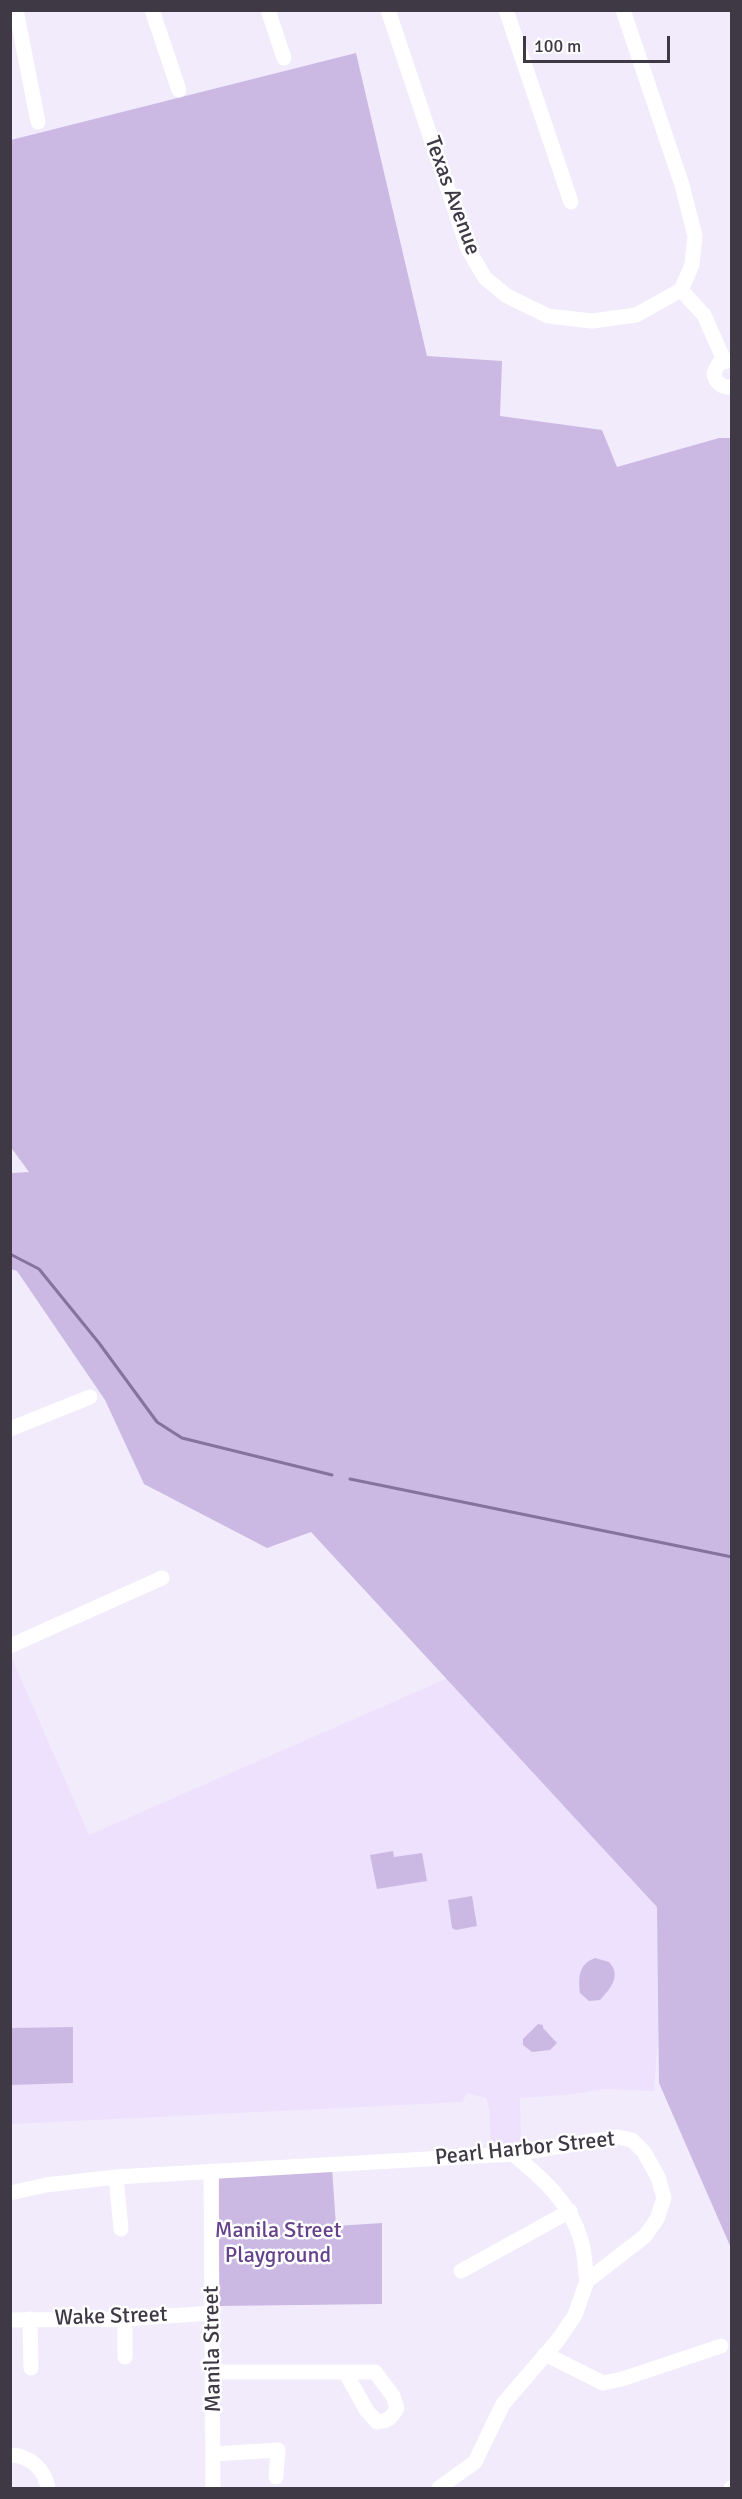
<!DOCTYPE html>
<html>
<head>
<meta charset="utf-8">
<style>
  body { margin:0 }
  #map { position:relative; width:742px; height:2499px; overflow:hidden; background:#f2ebfc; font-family:Signika,sans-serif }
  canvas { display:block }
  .frame { position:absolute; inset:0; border:12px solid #3e3945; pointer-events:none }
  .scale { position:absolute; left:523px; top:36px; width:147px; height:27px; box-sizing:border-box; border:3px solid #3e3945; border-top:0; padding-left:8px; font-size:18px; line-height:21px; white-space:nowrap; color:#3e3945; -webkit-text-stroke:4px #fff; paint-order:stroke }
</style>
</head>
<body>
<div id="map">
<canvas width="742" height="2499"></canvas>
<div class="frame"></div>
<div class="scale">100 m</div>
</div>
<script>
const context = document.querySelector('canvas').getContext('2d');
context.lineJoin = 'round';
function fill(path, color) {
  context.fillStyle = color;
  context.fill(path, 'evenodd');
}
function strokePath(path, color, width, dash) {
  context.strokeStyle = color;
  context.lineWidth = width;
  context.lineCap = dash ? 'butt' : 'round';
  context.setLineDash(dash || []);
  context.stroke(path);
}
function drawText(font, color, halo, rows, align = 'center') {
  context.font = font + ' Signika,sans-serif';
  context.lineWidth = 5;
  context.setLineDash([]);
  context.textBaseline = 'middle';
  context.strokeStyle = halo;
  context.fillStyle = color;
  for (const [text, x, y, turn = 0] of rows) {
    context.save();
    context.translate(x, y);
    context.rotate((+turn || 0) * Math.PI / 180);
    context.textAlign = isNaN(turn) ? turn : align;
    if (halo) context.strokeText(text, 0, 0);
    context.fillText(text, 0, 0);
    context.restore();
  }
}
const built = new Path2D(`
  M10 1654 89 1835 455 1675 668 1909 654 2091 605 2089 564 2095 520 2098 521 2142 491 2143 489 2108 486 2098 467 2093 462 2102 11 2124Z`);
const green = new Path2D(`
  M356 53 427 356 502 361 500 416 602 430 617 467 719 438H731V2248L659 2083 657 1907 311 1532 267 1548 144 1484 105 1400 17 1271 11 1269V1173L29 1172 10 1146 11 140Z
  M393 1851 394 1857 422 1853 427 1881 377 1889 370 1855Z
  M472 1896 477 1926 456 1930 452 1928 448 1900Z
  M595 1958 609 1962C622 1976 610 1989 600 2000L589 2001 580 1993C578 1977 579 1964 595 1958Z
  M538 2024 543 2025V2028L557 2043 550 2050 532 2052 523 2045V2039Z
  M73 2027V2083L11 2085V2028Z
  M332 2168 336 2226 382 2223V2304L219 2306V2178Z`);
const stream = new Path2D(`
  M10 1254 39 1269 99 1343 157 1422 182 1438 332 1475
  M350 1479 732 1557`);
const minor = new Path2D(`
  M16 10 38 122
  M152 10 179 90
  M268 10 284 58
  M388 10 468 249 485 278 507 296 548 316 592 321 636 315 681 290
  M506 10 571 202
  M623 10 682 185 695 236 692 265 681 290
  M681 290 704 315 724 360
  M732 360 719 363 714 373C715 382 721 388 732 387
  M10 1429 90 1397
  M10 1646 162 1578
  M513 2154C542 2178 570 2202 581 2240 585 2253 585 2268 587 2281
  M211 2171 213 2488
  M116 2177 121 2229
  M10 2193 46 2185 116 2177 513 2154 618 2137 632 2140 644 2152 658 2177 664 2198 657 2219 645 2236 587 2281 575 2315 558 2340 503 2404 475 2462 439 2488
  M461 2271 570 2211
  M30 2319 31 2368
  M125 2319V2357
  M10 2320 125 2319 212 2313
  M545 2354 603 2383 622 2379 721 2346
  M213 2372H345L367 2411 377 2422C389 2421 391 2418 397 2408L393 2396 375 2372H345
  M214 2454 278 2450 276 2477
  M10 2455C30 2455 45 2470 48 2488
  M731 2488H732`);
const streetNames = [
  ["Texas Avenue",452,196,70],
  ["Pearl Harbor Street",525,2149,-6],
  ["Wake Street",111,2317,-2],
  ["Manila Street",213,2349,-91]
];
const parkNames = [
  ["Manila Street",278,2231],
  ["Playground",278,2256]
];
fill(built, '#ede1fe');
fill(green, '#cbb9e4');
strokePath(stream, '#85729f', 3);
strokePath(minor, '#fff', 15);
drawText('22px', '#3e3945', '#fff', streetNames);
drawText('22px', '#65428b', '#fff', parkNames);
</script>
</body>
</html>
